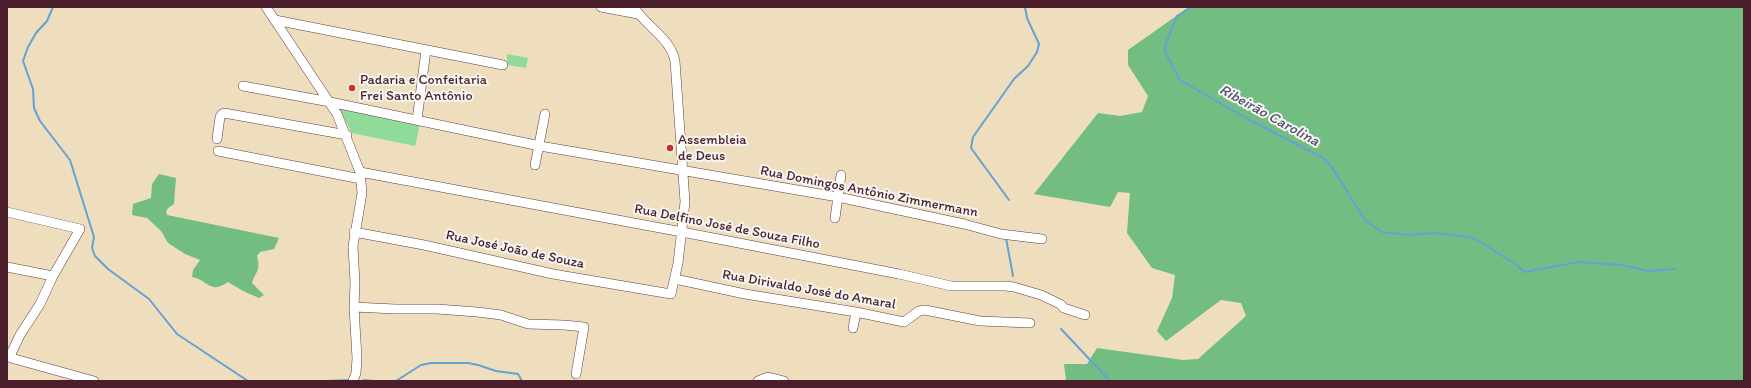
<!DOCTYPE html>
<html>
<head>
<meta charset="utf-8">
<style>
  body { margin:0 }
  #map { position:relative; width:1751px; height:388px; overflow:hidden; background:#eedebe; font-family:Itim,sans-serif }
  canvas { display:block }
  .frame { position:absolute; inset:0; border:8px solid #4a1f2b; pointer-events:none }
</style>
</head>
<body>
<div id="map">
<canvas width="1751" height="388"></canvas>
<div class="frame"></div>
</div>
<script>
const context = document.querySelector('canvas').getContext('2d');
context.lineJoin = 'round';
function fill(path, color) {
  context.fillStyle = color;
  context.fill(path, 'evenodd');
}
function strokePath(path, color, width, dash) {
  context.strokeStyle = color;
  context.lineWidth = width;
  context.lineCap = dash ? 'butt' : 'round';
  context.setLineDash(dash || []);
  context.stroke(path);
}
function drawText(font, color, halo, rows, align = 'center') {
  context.font = font + ' Itim,sans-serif';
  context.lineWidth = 4;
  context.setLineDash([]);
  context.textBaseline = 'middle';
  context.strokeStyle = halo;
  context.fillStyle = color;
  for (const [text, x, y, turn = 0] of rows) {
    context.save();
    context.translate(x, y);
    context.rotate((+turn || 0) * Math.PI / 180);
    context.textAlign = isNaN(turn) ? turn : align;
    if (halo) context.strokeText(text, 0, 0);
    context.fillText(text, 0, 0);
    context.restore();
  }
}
const green = new Path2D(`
  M507 54 528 58 526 68 507 65Z
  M338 107 420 125 415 146 352 133Z`);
const forest = new Path2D(`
  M1189 7H1744V381H1181L1176 380 1066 381 1064 364H1087L1097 348 1183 360 1198 359 1246 316 1241 303 1221 300 1166 341 1157 331 1172 298 1175 275 1152 268 1127 233 1130 193 1118 192 1110 207 1034 194 1098 113 1120 116 1142 112 1148 96 1128 65V50Z
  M159 174 176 178 174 204 168 208 166 212 167 215 279 238 274 249 260 252 257 256C261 270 256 271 252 283L264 295 259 298 243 291 228 282C209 295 209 280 192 277L193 270 200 260 185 254 168 243 161 231 147 218 132 215 133 204 151 198 152 184Z`);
const stream = new Path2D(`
  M53 7 47 21 36 33 28 47 23 61 33 89 34 108 40 121 70 160 94 237 92 248 95 256 108 269 149 299 177 334 248 381
  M1191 7 1177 16 1166 43 1165 52 1180 80 1246 118 1323 158 1331 166 1365 220 1382 232 1409 235 1435 233 1470 237 1477 240 1517 265 1524 272 1579 262 1622 265 1648 271 1675 269
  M1009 200 971 148 973 137 1014 79 1028 66 1037 52 1039 44 1027 18 1025 7
  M1006 238 1013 276
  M1061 329 1110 381
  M364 380 373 381
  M326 381 350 380
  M396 381 421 365 431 363H468L478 365 496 371 518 374 522 381`);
const minor = new Path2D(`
  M266 7 337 114 360 172 362 193 353 246 355 283 354 307 357 358 356 373 353 381
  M601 7 638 14
  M275 20 503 65
  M243 86 330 102 540 146 838 197 964 224 1001 234 1042 239
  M417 120 426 50
  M217 139 220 117 222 114 224 113 347 135
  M218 151 361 179
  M535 165 545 114
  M360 172 682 232 899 274 951 286H1005L1014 287 1041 295 1060 304 1064 308 1085 315
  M7 212 80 229 53 276 40 304 20 335 10 356 11 358 94 381
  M835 218 841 175
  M354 232 424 245 553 274 671 294 678 263 685 202 675 61C670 37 646 27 634 7
  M7 267 53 276
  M675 279 745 294 856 312 904 322 919 311 925 310 980 321 1030 323
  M354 307 395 309H437L477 312 501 315 528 324 564 325 584 327 576 374
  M853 328 856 312
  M758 381 768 377 784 381`);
const markers = [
  [352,88,4,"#c8321e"],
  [670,148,4,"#c8321e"]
];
const poiNames = [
  ["Padaria e Confeitaria",360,80],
  ["Frei Santo Antônio",360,96],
  ["Assembleia",678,140],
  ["de Deus",678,156]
];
const streetNames = [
  ["Rua Domingos Antônio Zimmermann",869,192,11],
  ["Rua Delfino José de Souza Filho",727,227,11],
  ["Rua José João de Souza",515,250,12],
  ["Rua Dirivaldo José do Amaral",809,290,10]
];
const waterNames = [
  ["Ribeirão Carolina",1269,116,29]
];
fill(green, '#8fdc9a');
fill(forest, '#73bc82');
strokePath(stream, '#64a1d5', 2);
strokePath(minor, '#633c41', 10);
strokePath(minor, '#fff', 9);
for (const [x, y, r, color] of markers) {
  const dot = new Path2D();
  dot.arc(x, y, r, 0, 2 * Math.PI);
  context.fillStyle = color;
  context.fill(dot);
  strokePath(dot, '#f6f6f2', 1.5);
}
drawText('14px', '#4a1f2b', '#f6f6f2', poiNames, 'left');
drawText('14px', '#4a1f2b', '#f6f6f2', streetNames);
drawText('italic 15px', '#54536f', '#f6f6f2', waterNames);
</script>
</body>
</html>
